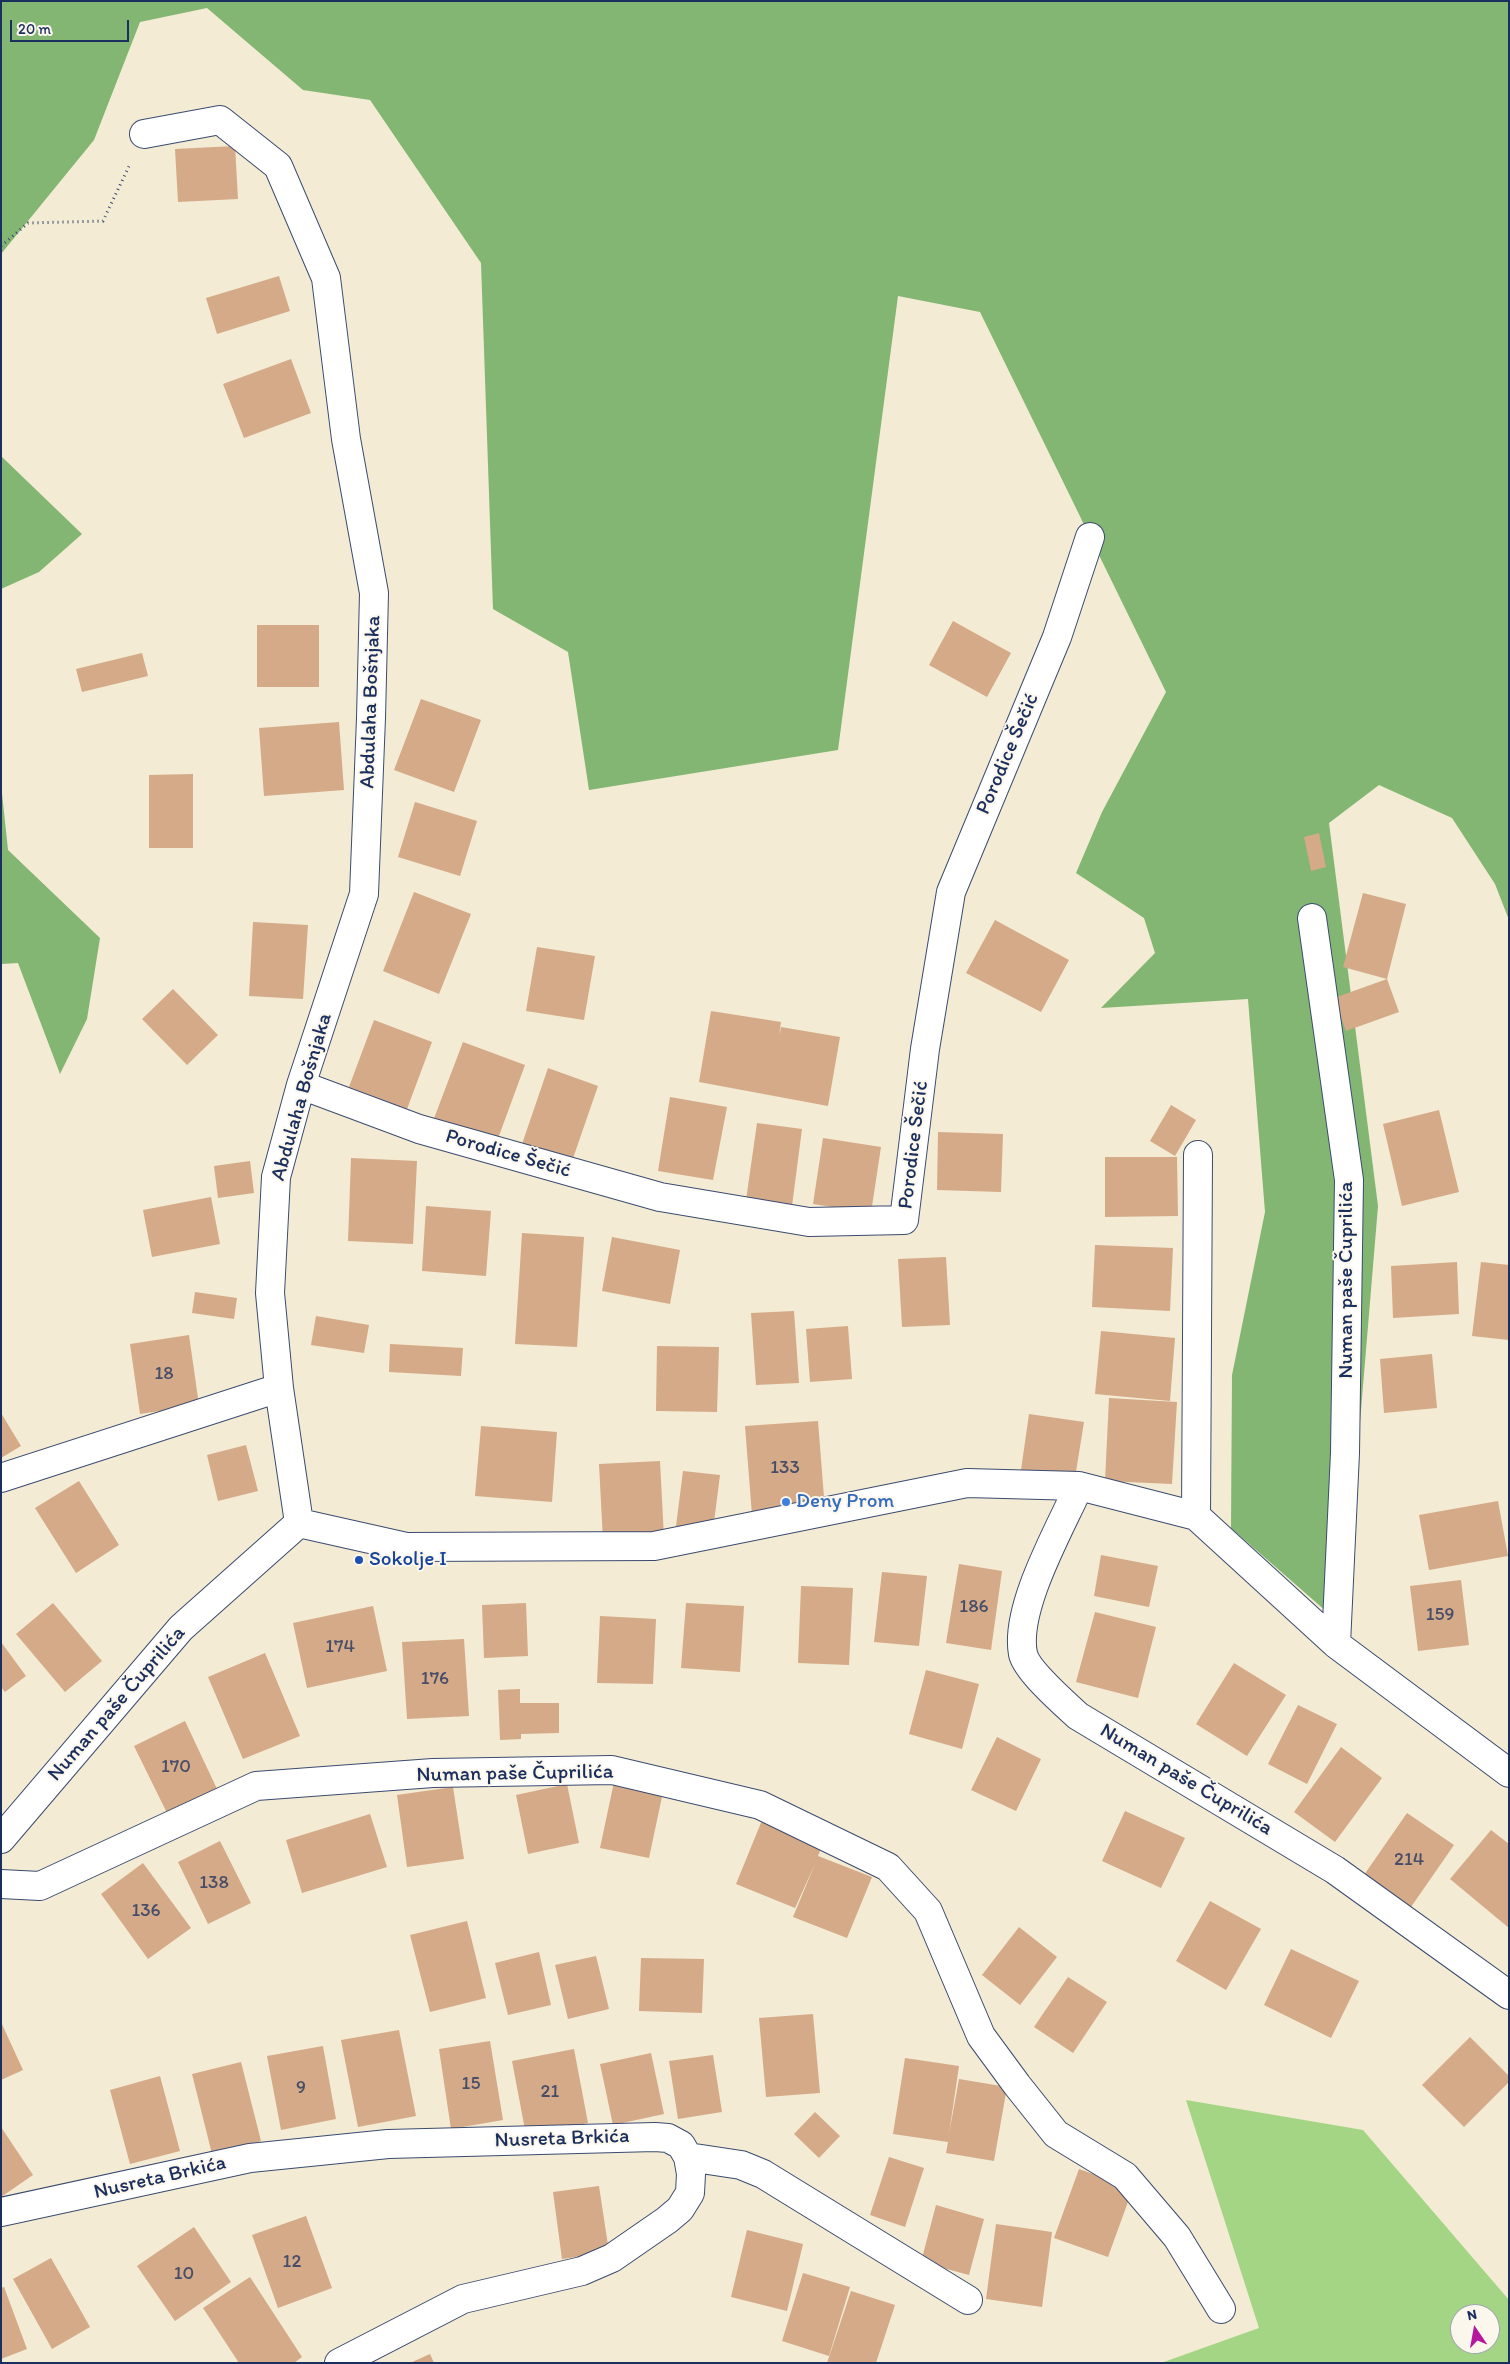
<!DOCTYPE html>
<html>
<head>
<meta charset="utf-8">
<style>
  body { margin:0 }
  #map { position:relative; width:1510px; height:2364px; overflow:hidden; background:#f3ebd3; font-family:Itim,sans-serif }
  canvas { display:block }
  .frame { position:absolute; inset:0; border:2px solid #1b2f5e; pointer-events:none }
  .north { position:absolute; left:1450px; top:2304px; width:50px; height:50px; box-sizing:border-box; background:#fbf7ec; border:1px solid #a1a7b3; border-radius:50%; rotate:348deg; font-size:14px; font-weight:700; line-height:20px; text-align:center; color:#1b2f5e }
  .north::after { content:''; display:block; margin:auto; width:18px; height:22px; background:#b5179e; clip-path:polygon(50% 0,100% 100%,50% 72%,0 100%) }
  .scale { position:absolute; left:10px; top:20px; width:119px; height:22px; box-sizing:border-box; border:2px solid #1b2f5e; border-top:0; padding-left:6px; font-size:15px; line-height:18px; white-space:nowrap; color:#1b2f5e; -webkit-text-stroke:4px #fbf7ec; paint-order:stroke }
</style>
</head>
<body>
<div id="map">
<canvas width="1510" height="2364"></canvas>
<div class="frame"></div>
<div class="north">N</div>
<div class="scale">20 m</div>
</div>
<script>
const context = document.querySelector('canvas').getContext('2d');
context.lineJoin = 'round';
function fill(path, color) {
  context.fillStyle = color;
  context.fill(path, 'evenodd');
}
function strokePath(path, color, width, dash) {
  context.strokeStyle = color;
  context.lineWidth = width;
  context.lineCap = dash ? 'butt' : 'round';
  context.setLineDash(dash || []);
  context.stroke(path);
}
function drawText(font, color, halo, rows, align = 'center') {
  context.font = font + ' Itim,sans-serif';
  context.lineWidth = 4;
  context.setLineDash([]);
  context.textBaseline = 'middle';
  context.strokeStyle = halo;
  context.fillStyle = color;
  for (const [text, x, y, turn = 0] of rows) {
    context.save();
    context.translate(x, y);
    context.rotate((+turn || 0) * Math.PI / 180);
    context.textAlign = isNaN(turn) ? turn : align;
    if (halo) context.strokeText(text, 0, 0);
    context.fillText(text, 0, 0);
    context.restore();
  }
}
const green = new Path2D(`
  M1186 2100 1363 2130 1509 2300V2363H1161L1259 2328ZM1460 2314H1490V2344H1460Z`);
const forest = new Path2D(`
  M1 1H1509V920L1495 884 1452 818 1379 785 1329 823 1378 1206 1343 1626 1231 1528 1232 1375 1265 1212 1248 999 1101 1008 1155 953 1144 918 1076 873 1102 812 1166 692 980 312 898 296 838 750 589 790 568 652 493 609 481 263 370 100 303 90 207 8 140 22 94 140 1 254Z
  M1 456 82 534 39 572 1 589Z
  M1 784 8 850 100 938 87 1019 60 1074 18 963 1 964Z`);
const building = new Path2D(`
  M235 146 238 199 178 202 175 149Z
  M279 276 290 311 217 334 206 298Z
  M291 359 311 413 244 438 223 384Z
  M953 621 1011 653 987 697 929 665Z
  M257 625H319V687H257Z
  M142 653 148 676 82 692 76 669Z
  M421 699 481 720 454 792 394 770Z
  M339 722 344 790 264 796 259 728Z
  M193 774V848H149V775Z
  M415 802 477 821 460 876 398 857Z
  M1319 833 1326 867 1311 871 1304 837Z
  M414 892 471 914 439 994 383 971Z
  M1363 893 1406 904 1387 979 1343 967Z
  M995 920 1069 960 1041 1012 966 973Z
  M253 922 308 925 303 999 249 996Z
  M537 947 595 956 584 1020 526 1011Z
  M1387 979 1399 1012 1346 1031 1334 998Z
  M173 989 218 1035 187 1065 142 1019Z
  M711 1011 781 1022 779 1035 781 1027 840 1037 828 1106 699 1082Z
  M374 1020 432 1042 407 1109 349 1087Z
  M463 1042 525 1065 496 1144 433 1121Z
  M548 1068 598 1086 571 1164 521 1147Z
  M670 1097 727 1107 713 1180 658 1171Z
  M1171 1105 1196 1120 1175 1156 1150 1141Z
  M1439 1110 1459 1192 1402 1206 1383 1124Z
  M757 1123 802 1129 792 1206 746 1200Z
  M938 1132 1003 1134 1001 1192 937 1190Z
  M823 1138 881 1147 871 1213 813 1204Z
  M1105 1157H1177L1178 1216 1105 1217Z
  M351 1158 417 1161 413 1244 348 1241Z
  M250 1161 254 1193 218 1198 214 1166Z
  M211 1197 220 1244 152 1257 143 1210Z
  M426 1206 491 1211 486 1276 422 1271Z
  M522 1233 584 1237 577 1347 515 1344Z
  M612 1237 680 1250 670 1304 602 1291Z
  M1095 1245 1173 1248 1170 1311 1092 1307Z
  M946 1257 950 1325 902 1327 898 1259Z
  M1457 1262 1459 1314 1393 1318 1391 1266Z
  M1481 1262 1509 1265V1340L1472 1336Z
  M195 1292 237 1298 234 1319 192 1313Z
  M794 1311 799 1383 756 1385 751 1313Z
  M316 1316 369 1325 364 1353 311 1345Z
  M848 1326 852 1379 810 1382 806 1329Z
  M1101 1331 1175 1338 1170 1401 1095 1394Z
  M189 1335 199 1405 140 1414 130 1344Z
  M390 1344 463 1348 461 1376 389 1372Z
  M657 1346 719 1347 717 1412 656 1411Z
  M1432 1354 1437 1408 1384 1413 1380 1359Z
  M1109 1398 1177 1402 1172 1484 1105 1481Z
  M1 1413 21 1446 1 1458Z
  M1029 1414 1084 1422 1075 1478 1021 1470Z
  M818 1421 825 1510 752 1515 745 1426Z
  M481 1426 557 1432 552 1502 475 1496Z
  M246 1445 258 1491 218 1501 207 1455Z
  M660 1461 664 1538 603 1541 599 1464Z
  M683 1471 720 1475 713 1530 676 1526Z
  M79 1481 119 1545 76 1573 35 1508Z
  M1498 1501 1508 1556 1429 1570 1419 1515Z
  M1101 1555 1158 1566 1149 1607 1094 1596Z
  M959 1564 1002 1571 991 1650 946 1643Z
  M882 1572 927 1576 919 1646 874 1642Z
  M1461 1580 1469 1645 1418 1651 1410 1586Z
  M801 1586 853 1588 849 1665 798 1663Z
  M53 1603 102 1661 65 1692 16 1634Z
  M526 1603 528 1656 484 1658 482 1605Z
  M686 1603 744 1606 740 1672 681 1668Z
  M373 1606 387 1671 307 1688 293 1623Z
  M1095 1612 1156 1627 1138 1698 1076 1682Z
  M600 1616 656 1619 653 1684 597 1683Z
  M464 1639 469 1716 407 1719 402 1642Z
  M1 1642 26 1676 5 1692 1 1687Z
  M265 1653 300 1736 243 1759 208 1677Z
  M1234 1663 1286 1695 1247 1756 1196 1724Z
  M926 1670 979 1684 962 1749 909 1734Z
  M520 1689V1703H559V1733L521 1734V1739L500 1740 498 1690Z
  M1298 1705 1337 1724 1307 1784 1268 1764Z
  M185 1721 217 1789 167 1813 134 1746Z
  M997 1737 1041 1759 1016 1811 971 1790Z
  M1341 1747 1382 1778 1335 1842 1294 1812Z
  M614 1782 663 1792 649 1858 600 1848Z
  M567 1784 579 1843 528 1854 516 1795Z
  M453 1787 464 1859 407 1867 397 1795Z
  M1125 1811 1185 1838 1161 1888 1102 1861Z
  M765 1813 825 1838 818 1856 872 1877 847 1938 793 1917 815 1864 795 1908 736 1884Z
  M1407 1813 1454 1845 1411 1907 1364 1875Z
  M370 1814 387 1867 302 1893 286 1840Z
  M1491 1830 1509 1844V1928L1450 1879Z
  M220 1841 251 1903 208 1924 178 1862Z
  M143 1863 191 1928 148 1959 101 1894Z
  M1210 1901 1261 1929 1226 1990 1176 1961Z
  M467 1921 486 1998 430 2012 410 1935Z
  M1019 1927 1057 1957 1020 2005 982 1975Z
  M1291 1949 1359 1981 1331 2038 1264 2005Z
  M539 1952 551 2005 508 2015 495 1963Z
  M596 1956 609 2009 568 2019 555 1965Z
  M641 1958 704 1959 702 2013 639 2011Z
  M1068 1977 1107 2002 1073 2053 1034 2027Z
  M813 2014 820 2093 766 2097 759 2018Z
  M1 2022 23 2070 1 2080Z
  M399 2030 416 2116 358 2127 341 2040Z
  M1470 2037 1509 2076V2082L1464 2127 1422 2085Z
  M490 2041 503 2120 451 2129 439 2049Z
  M323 2046 336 2119 281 2130 267 2056Z
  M574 2049 588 2123 526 2135 512 2061Z
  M651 2053 664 2114 613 2125 600 2064Z
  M713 2055 722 2112 678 2119 669 2061Z
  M905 2058 959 2066 949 2134 959 2079 1007 2087 994 2161 946 2153 948 2142 893 2134Z
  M241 2062 261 2141 212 2154 192 2074Z
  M160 2076 180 2151 130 2164 110 2090Z
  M815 2112 840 2136 819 2158 794 2134Z
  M1 2127 33 2175 1 2197Z
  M889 2157 924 2168 905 2227 870 2215Z
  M1079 2169 1133 2188 1108 2257 1054 2238Z
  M599 2186 609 2252 562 2259 553 2192Z
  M936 2205 984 2219 969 2275 921 2262Z
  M306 2216 332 2288 278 2308 252 2235Z
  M996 2224 1052 2232 1042 2307 986 2299Z
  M194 2227 231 2282 175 2321 137 2266Z
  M747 2230 803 2244 787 2311 731 2297Z
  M51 2258 90 2327 52 2349 13 2279Z
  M803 2273 850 2287 829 2356 782 2341Z
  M250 2277 302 2357 294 2363H239L203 2308Z
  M4 2287 27 2349 1 2359V2288Z
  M851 2291 895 2305 876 2363H827Z
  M430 2354 434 2363H410Z`);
const path = new Path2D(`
  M1 246 28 223 103 221 130 164`);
const minor = new Path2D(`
  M144 134 220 120 278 166 326 278 346 439 374 593 371 718 364 894 301 1085 276 1177 270 1293 279 1388 299 1523
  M1312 918 1349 1180 1345 1453 1336 1644
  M301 1085 419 1129 660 1197 809 1222 904 1220 925 1049 951 892 1057 637 1090 537
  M1 1478 279 1388
  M1079 1486C1060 1529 1014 1608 1023 1654 1027 1671 1065 1704 1078 1716L1335 1870 1509 1995
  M1196 1516 1198 1155
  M299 1523 406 1547 654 1546 967 1483 1079 1486 1196 1516 1336 1644 1509 1773
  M1 1839 181 1628 299 1523
  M1 1884 40 1886 256 1786 433 1773 612 1770 760 1805 888 1867 928 1911 981 2036 1017 2085 1056 2134 1125 2176 1177 2237 1221 2309
  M688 2157 741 2165 763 2174 968 2300
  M1 2212 250 2158 388 2144 655 2137 668 2138 681 2145 688 2157 691 2174 690 2193 680 2209 667 2220 612 2258 582 2271 463 2299 339 2363`);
const markers = [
  [786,1502,5,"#3f7fe0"],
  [359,1560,5,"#1a4fb4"]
];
const numberNames = [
  ["18",164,1374],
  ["133",785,1468],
  ["186",974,1607],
  ["159",1440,1615],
  ["174",340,1647],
  ["176",435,1679],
  ["170",176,1767],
  ["214",1409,1860],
  ["138",214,1883],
  ["136",146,1911],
  ["15",471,2084],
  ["9",301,2088],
  ["21",550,2092],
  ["12",292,2262],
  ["10",184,2274]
];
const streetNames = [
  ["Abdulaha Bošnjaka",371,702,-88],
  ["Porodice Šečić",1008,754,-67],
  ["Abdulaha Bošnjaka",302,1097,-74],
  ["Porodice Šečić",914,1145,-83],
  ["Porodice Šečić",508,1154,16],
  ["Numan paše Čuprilića",1347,1280,-90],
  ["Numan paše Čuprilića",117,1704,-49],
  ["Numan paše Čuprilića",515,1774,-1],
  ["Numan paše Čuprilića",1186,1780,31],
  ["Nusreta Brkića",562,2139,-2],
  ["Nusreta Brkića",160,2178,-13]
];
const shopNames = [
  ["Deny Prom",796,1502]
];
const transitNames = [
  ["Sokolje I",369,1560]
];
fill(green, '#a3d584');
fill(forest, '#82b672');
fill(building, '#d4aa88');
strokePath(minor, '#3b4b70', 30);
strokePath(path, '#3b4b70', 3, [1, 4]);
strokePath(minor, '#fff', 28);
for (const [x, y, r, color] of markers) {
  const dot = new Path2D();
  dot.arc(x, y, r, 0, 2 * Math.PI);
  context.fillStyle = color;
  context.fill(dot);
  strokePath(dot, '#fbf7ec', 2);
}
drawText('19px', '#494e68', null, numberNames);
drawText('21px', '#1b2f5e', '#fbf7ec', streetNames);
drawText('21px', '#366cbe', '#fbf7ec', shopNames, 'left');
drawText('21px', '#164399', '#fbf7ec', transitNames, 'left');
</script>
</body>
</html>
